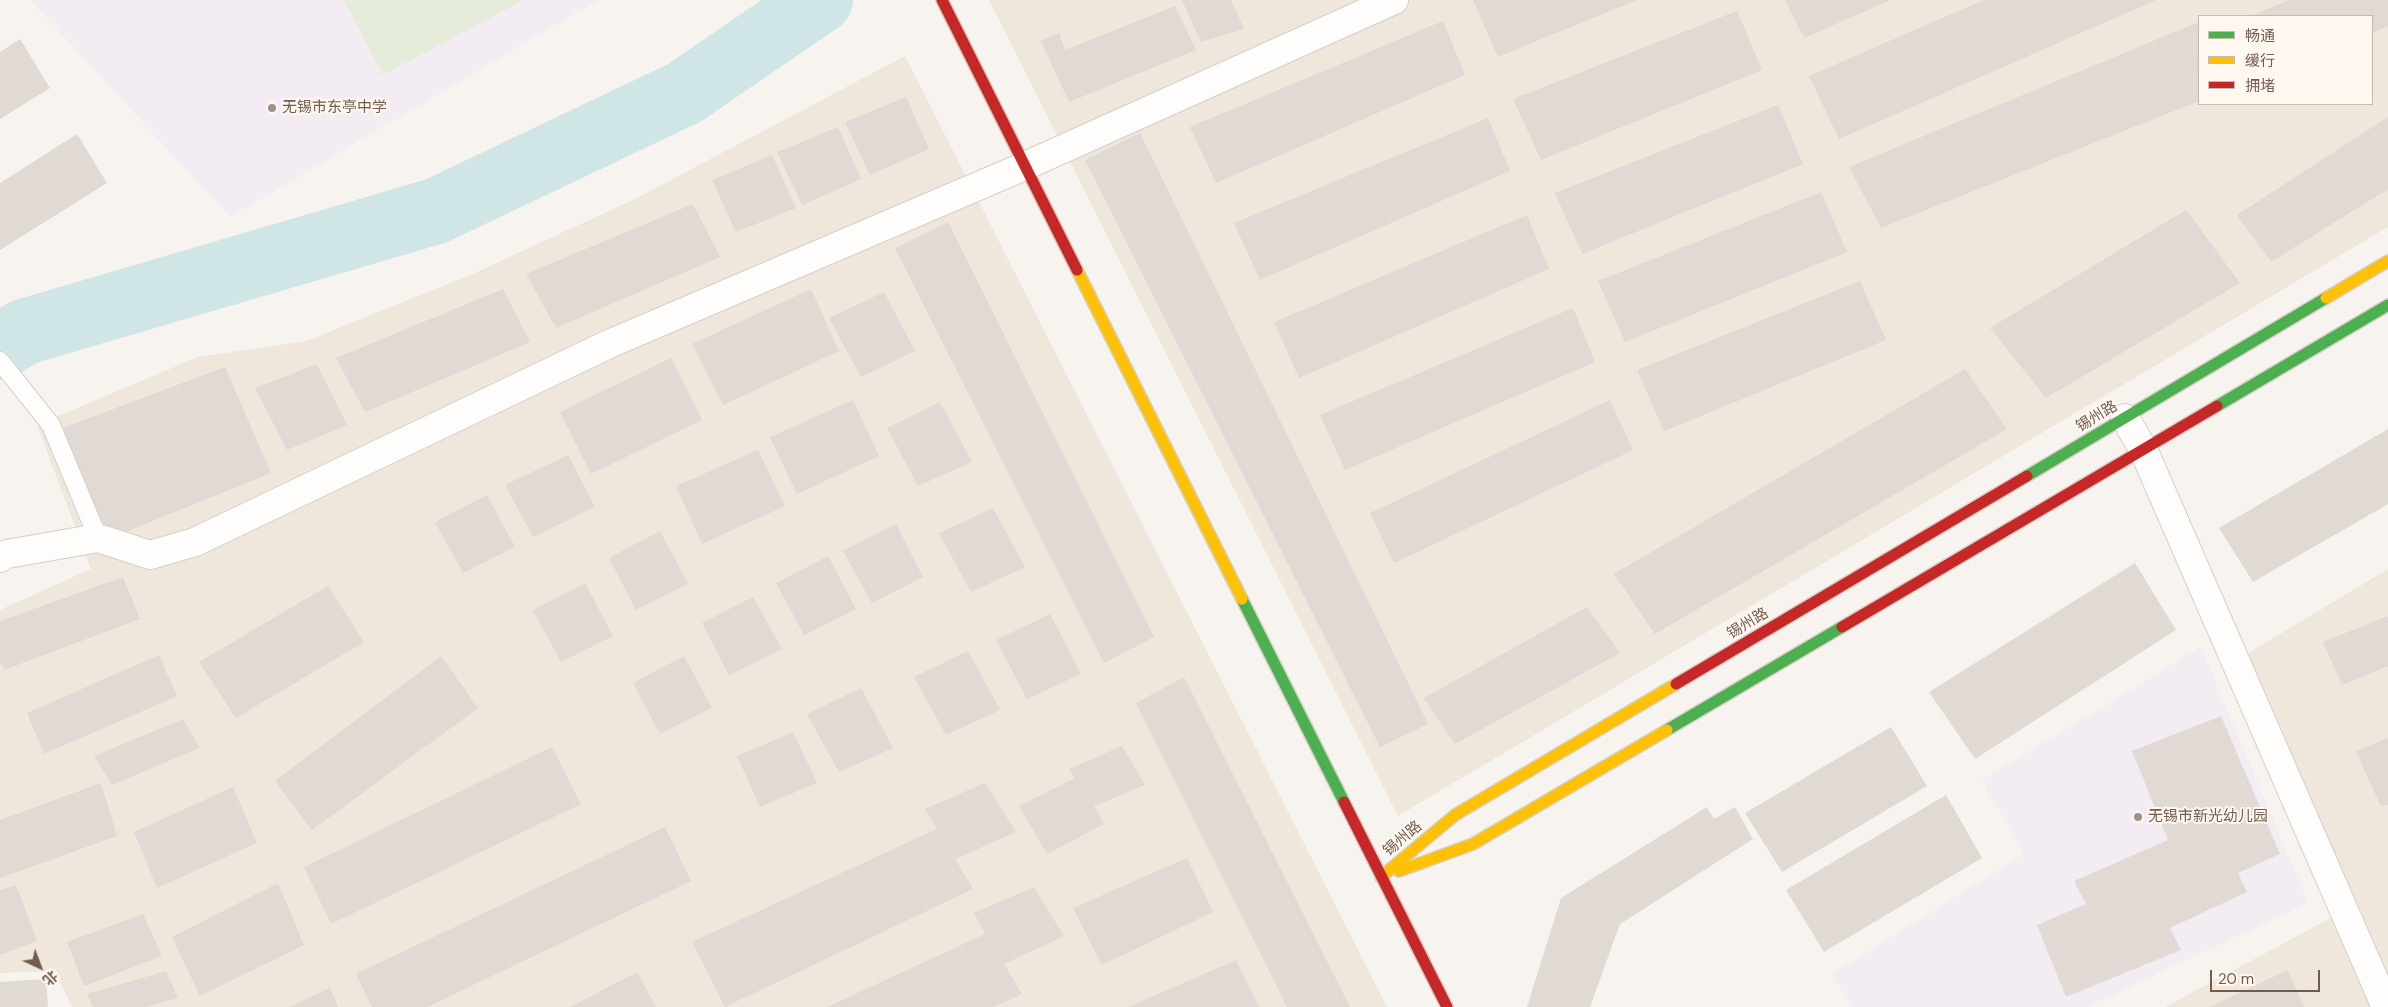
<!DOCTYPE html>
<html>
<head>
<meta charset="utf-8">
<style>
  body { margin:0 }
  #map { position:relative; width:2388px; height:1007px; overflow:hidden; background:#f7f3ee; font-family:"DM Sans","Noto Sans SC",sans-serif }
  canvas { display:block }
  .legend { position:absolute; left:2198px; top:15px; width:175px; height:90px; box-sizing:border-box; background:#fef8f1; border:1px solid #c7b9b1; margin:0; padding:6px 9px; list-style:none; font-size:15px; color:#745b50 }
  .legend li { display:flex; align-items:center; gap:10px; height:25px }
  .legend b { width:25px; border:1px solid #c7b9b1 }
  .north { position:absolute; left:15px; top:942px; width:50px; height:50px; -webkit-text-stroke:4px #fef8f1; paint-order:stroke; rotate:137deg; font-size:14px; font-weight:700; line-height:20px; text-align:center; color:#745b50 }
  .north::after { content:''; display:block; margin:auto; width:18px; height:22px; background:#745b50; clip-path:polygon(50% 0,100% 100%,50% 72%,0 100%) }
  .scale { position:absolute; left:2210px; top:970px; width:110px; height:22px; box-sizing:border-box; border:2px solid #745b50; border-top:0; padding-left:6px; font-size:15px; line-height:18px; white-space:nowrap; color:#745b50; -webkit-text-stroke:4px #fef8f1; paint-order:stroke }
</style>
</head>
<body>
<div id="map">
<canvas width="2388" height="1007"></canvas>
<ul class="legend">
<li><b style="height:6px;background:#4caf50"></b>畅通</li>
<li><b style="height:6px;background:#ffc107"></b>缓行</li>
<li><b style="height:6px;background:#c62828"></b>拥堵</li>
</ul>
<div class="north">北</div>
<div class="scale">20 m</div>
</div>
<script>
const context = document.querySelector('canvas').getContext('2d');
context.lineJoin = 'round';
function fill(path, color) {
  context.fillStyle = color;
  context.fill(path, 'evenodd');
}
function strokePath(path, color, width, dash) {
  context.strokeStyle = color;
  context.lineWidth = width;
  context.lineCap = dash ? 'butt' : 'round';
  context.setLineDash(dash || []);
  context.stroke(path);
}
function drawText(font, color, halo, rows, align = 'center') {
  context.font = font + ' "DM Sans","Noto Sans SC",sans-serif';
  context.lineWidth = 4;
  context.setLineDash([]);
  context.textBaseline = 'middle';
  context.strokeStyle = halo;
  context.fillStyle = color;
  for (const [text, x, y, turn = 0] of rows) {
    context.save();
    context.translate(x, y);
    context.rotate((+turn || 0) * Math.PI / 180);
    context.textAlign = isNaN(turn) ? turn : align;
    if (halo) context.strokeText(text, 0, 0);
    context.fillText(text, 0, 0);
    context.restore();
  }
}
const residential = new Path2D(`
  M989 0H2388V227L1398 816ZM2199 16H2372V104H2199Z
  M905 56 1387 1007H72L55 971 0 973V610L91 569 37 425 198 357 307 341 477 272 633 200Z
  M2388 569V1007H2165L2340 913 2247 654Z`);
const education = new Path2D(`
  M30 0H598L230 217Z
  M2201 647 2308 903 2087 1007H1852L1832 974 2024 854 1982 780Z`);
const green = new Path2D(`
  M344 0H524L383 75Z`);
const river = new Path2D(`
  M0 347 24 332 436 211 684 93 820 0`);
const building = new Path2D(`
  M1182 0H1231L1244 29 1201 42Z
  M1473 0H1637L1498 57Z
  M1785 0H1891L1804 38Z
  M1984 0H2156L1839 139 1809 76Z
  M2289 0H2388V26L2372 33V16H2251Z
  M1175 6 1196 50 1069 102 1041 41 1059 33 1065 50Z
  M1737 11 1762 70 1541 160 1513 99Z
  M1443 21 1465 75 1216 183 1190 127Z
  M2199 22V101L1881 228 1849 167Z
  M20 39 50 88 0 119V52Z
  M906 97 929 149 870 175 845 122Z
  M1778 105 1803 164 1582 254 1555 193Z
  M2388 117V189L2271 262 2237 215Z
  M1488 118 1510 171 1260 280 1234 223Z
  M838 127 861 179 802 205 777 152Z
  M1140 133 1428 724 1380 747 1085 160Z
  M77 134 107 183 0 250V183Z
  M772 155 796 208 736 232 712 180Z
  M1821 192 1847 252 1625 342 1598 281Z
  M693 204 720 257 556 328 526 274Z
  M2186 210 2240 283 2046 398 1990 328Z
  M1527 215 1549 269 1299 378 1274 322Z
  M948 222 1154 637 1104 663 895 248Z
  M1860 281 1886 340 1664 431 1637 370Z
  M503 289 530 342 365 412 336 358Z
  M811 289 839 351 723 405 692 344Z
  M884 292 915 351 861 377 829 318Z
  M1573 308 1595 362 1345 470 1320 415Z
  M671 358 702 420 591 474 560 412Z
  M317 364 347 425 287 450 255 388Z
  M225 367 271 473 106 540 60 429Z
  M1965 369 2007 429 1655 634 1614 574Z
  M853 400 879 456 797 494 770 437Z
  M1610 400 1633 450 1394 563 1370 513Z
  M940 402 972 462 918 486 887 428Z
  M2388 429V504L2253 582 2219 528Z
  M758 450 785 506 702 544 676 486Z
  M568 455 595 507 533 537 505 485Z
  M487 495 515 547 463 573 435 522Z
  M993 508 1025 567 971 592 939 533Z
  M896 524 923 577 872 603 843 551Z
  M660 531 688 584 636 610 609 558Z
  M828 556 856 609 804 635 776 583Z
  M2135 563 2176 630 1975 759 1929 692Z
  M123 577 140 619 4 670 0 662V621Z
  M585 583 613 636 561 662 533 610Z
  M328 586 364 642 236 718 199 662Z
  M753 597 782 649 729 675 702 623Z
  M1587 607 1620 653 1455 744 1424 698Z
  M1050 614 1081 674 1027 699 996 640Z
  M2388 616V666L2342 685 2323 642Z
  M968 651 1000 710 946 735 914 677Z
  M159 655 177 696 44 754 27 713Z
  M441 656 478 708 312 830 275 781Z
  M684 656 712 708 660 734 633 683Z
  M1184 677 1350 1007H1287L1136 703Z
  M861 688 893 748 839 772 807 714Z
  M2221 716 2280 854 2238 873 2247 892 2170 928 2181 950 2066 997 2037 925 2086 904 2074 881 2168 840 2132 751Z
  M183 719 200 748 112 785 94 756Z
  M1891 727 1927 786 1782 872 1745 813Z
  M793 732 817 783 760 807 737 756Z
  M2388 738V804L2381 807 2356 751Z
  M1122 746 1145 785 1094 806 1104 824 1047 854 1019 806 1075 778 1069 769Z
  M552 747 581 804 331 924 304 867Z
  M101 783 117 836 0 878V820Z
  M985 783 1016 832 955 859 973 889 725 1007 692 942 937 829 925 809Z
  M233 787 257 843 157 888 134 832Z
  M1946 795 1982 858 1824 952 1786 890Z
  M1707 807 1714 819 1735 807 1753 839 1620 924 1590 1007H1527L1561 898Z
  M665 827 691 881 427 1007H372L356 974Z
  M1187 858 1213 912 1102 965 1073 908Z
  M278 883 304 945 200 996 172 937Z
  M16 885 37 941 0 955V890Z
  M1034 887 1064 936 1004 964 1022 994 994 1007H827L985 934 974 913Z
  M143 914 162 956 84 986 67 942Z
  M1236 960 1259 1007H1128Z
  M2288 970 2304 1007H2209Z
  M166 971 178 998 146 1007H93L87 994Z
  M637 972 656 1007H570Z
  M46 979 48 1007H0V982Z
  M330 988 338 1007H289Z`);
const lane = new Path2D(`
  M0 361 51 425 98 538`);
const street = new Path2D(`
  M2125 418 2143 449 2386 1007
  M0 558 7 554 98 538 150 555 195 542 609 344 1025 166 1394 0`);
const fast = new Path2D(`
  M2217 406 2388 305
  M2027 476 2326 298
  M1242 599 1344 802
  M1667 730 1842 627`);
const slow = new Path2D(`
  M1077 270 1242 599
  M2326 298 2388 261
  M1399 871 1473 844 1667 730
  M1381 877 1455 815 1676 684`);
const jam = new Path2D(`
  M942 0 1077 270
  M1842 627 2217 406
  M1676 684 2027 476
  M1344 802 1447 1007`);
const markers = [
  [272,108,5,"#a29087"],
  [2138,817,5,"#a29087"]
];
const poiNames = [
  ["无锡市东亭中学",282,108],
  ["无锡市新光幼儿园",2148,817]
];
const streetNames = [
  ["锡州路",2097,417,-31],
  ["锡州路",1748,624,-31],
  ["锡州路",1403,839,-40]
];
fill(residential, '#efe6dc');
fill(education, '#f4ecf3');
fill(green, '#e5edda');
strokePath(river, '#d0e5e6', 66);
fill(building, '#e1d9d4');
strokePath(lane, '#d4cfc9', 20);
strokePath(street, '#d4cfc9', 30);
strokePath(fast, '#d6cfc9', 14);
strokePath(slow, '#d6cfc9', 14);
strokePath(jam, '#d6cfc9', 14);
strokePath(lane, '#fefdfc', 18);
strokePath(street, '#fefdfc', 28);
strokePath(fast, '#4caf50', 11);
strokePath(slow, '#ffc107', 11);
strokePath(jam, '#c62828', 11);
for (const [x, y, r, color] of markers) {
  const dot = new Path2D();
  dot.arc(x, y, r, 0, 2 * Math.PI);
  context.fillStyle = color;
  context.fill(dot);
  strokePath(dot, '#fef8f1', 2);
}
drawText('15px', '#745b50', '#fef8f1', poiNames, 'left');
drawText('15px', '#745b50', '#fef8f1', streetNames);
</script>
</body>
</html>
